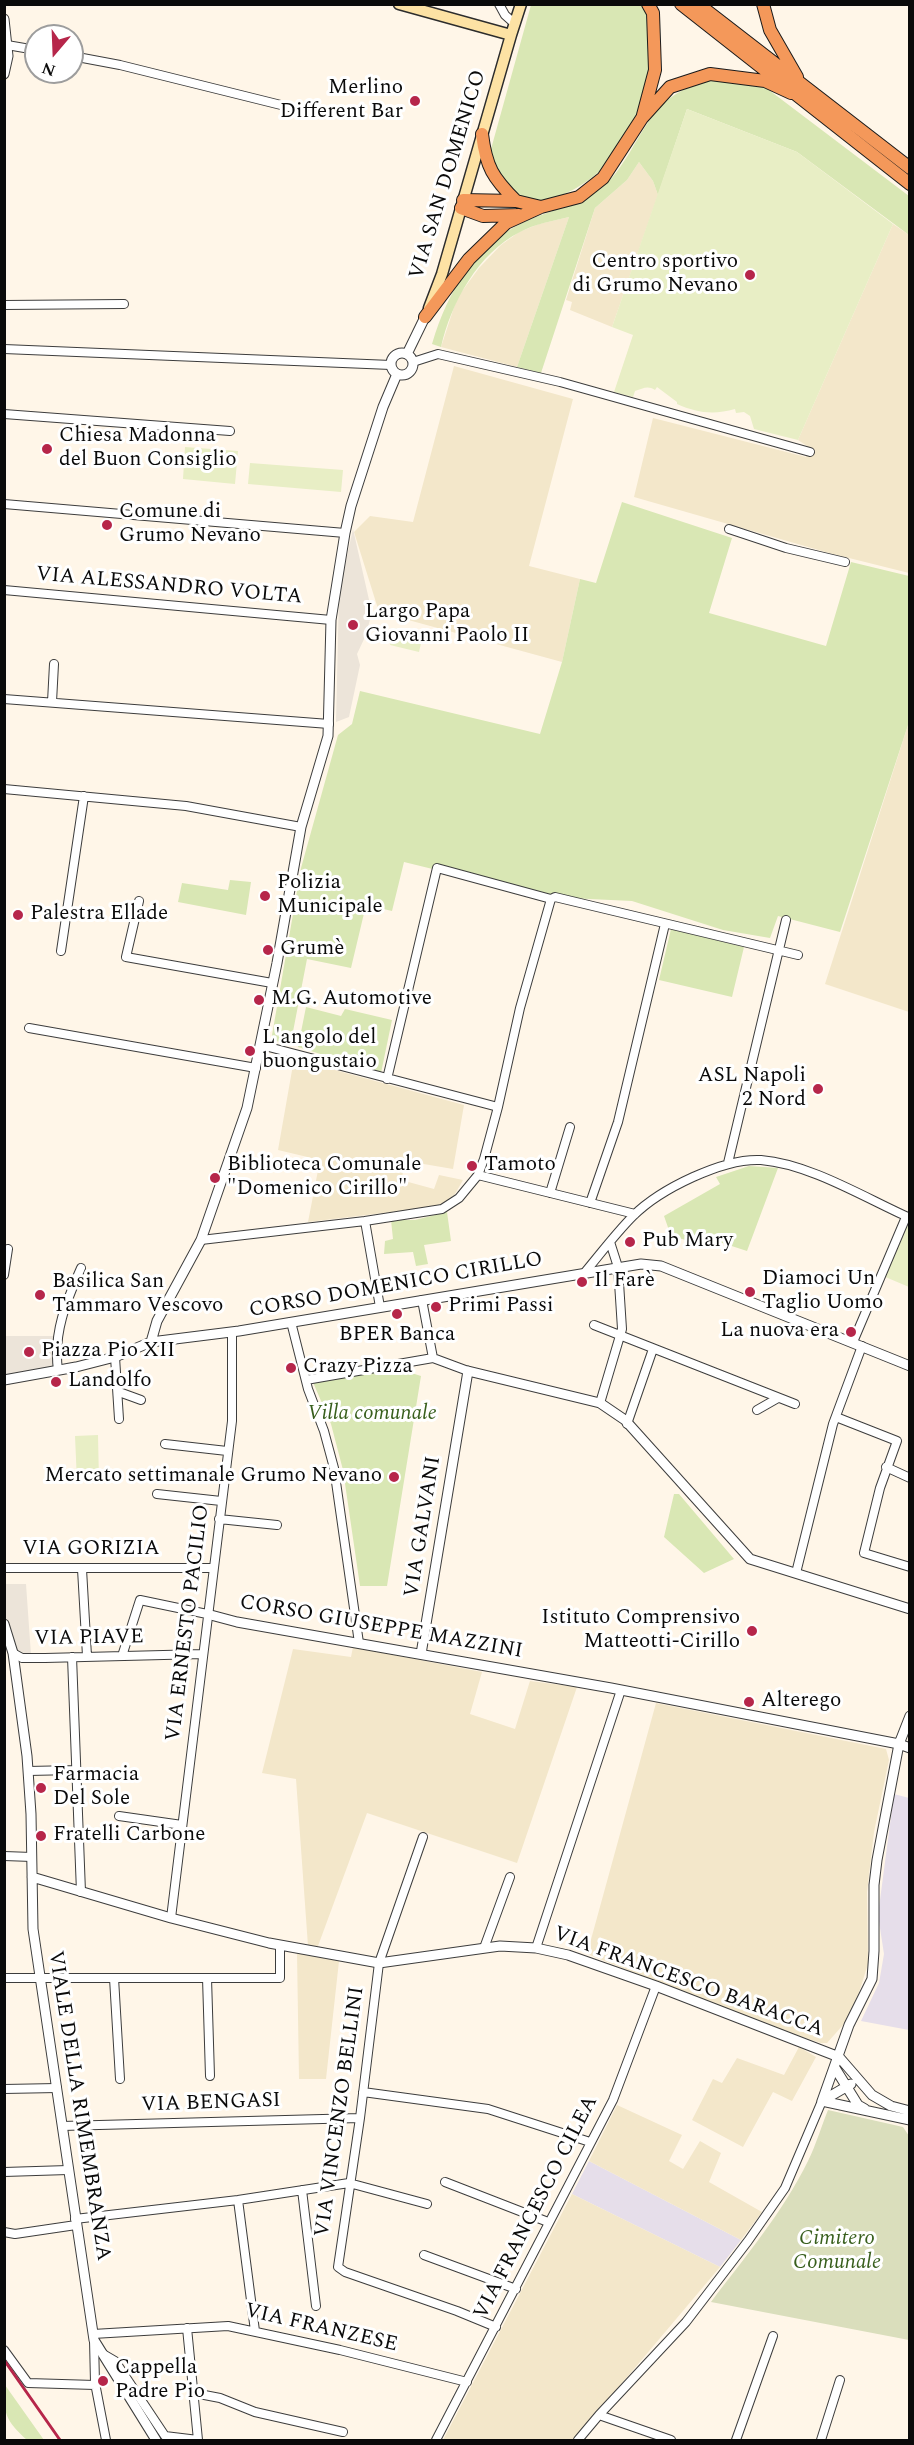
<!DOCTYPE html>
<html>
<head>
<meta charset="utf-8">
<style>
  body { margin:0 }
  #map { position:relative; width:914px; height:2445px; overflow:hidden; background:#fff6e8; font-family:Spectral,serif }
  canvas { display:block }
  .frame { position:absolute; inset:0; border:6px solid #0a0a0a; pointer-events:none }
  .north { position:absolute; left:24px; top:24px; width:60px; height:60px; box-sizing:border-box; background:#fff; border:2px solid #9d9d9d; border-radius:50%; rotate:199deg; font-size:16px; font-weight:700; line-height:24px; text-align:center; color:#0a0a0a }
  .north::after { content:''; display:block; margin:auto; width:21px; height:27px; background:#b6264a; clip-path:polygon(50% 0,100% 100%,50% 72%,0 100%) }
</style>
</head>
<body>
<div id="map">
<canvas width="914" height="2445"></canvas>
<div class="frame"></div>
<div class="north">N</div>
</div>
<script>
const context = document.querySelector('canvas').getContext('2d');
context.lineJoin = 'round';
function fill(path, color) {
  context.fillStyle = color;
  context.fill(path, 'evenodd');
}
function strokePath(path, color, width, dash) {
  context.strokeStyle = color;
  context.lineWidth = width;
  context.lineCap = dash ? 'butt' : 'round';
  context.setLineDash(dash || []);
  context.stroke(path);
}
function drawText(font, color, halo, rows, align = 'center') {
  context.font = font + ' Spectral,serif';
  context.lineWidth = 6;
  context.setLineDash([]);
  context.textBaseline = 'middle';
  context.strokeStyle = halo;
  context.fillStyle = color;
  for (const [text, x, y, turn = 0] of rows) {
    context.save();
    context.translate(x, y);
    context.rotate((+turn || 0) * Math.PI / 180);
    context.textAlign = isNaN(turn) ? turn : align;
    if (halo) context.strokeText(text, 0, 0);
    context.fillText(text, 0, 0);
    context.restore();
  }
}
const industrial = new Path2D(`
  M894 1794 909 1798V2030L861 2021 879 1983 884 1954 878 1915Z
  M589 2161 741 2240 720 2267 572 2194Z`);
const farmland = new Path2D(`
  M639 162 653 181 658 195 612 327 570 310 572 302 566 300 595 208 627 180Z
  M569 217 517 367 441 347 457 298 479 268 501 245 519 232 539 224Z
  M893 224 909 235V573L829 553 634 497 653 418 806 457 807 446 798 440Z
  M454 366 573 399 529 566 580 579 562 662 379 612 354 532 370 516 413 522Z
  M909 722V1012L825 984Z
  M294 1059 464 1105 453 1169 406 1161 401 1180 434 1189 439 1175 463 1180 455 1194 442 1206 308 1222 320 1160 278 1150Z
  M353 1647 482 1672 470 1714 515 1729 530 1681 577 1687 517 1863 367 1813 318 1946H308L296 1779 262 1773 293 1649 351 1657Z
  M656 1703 886 1749 889 1760 874 1832 867 1892 868 1964 856 2002 843 2025 827 2043H821L775 2028 587 1954Z
  M297 1953 339 1961 326 2079H299Z
  M799 2047 816 2057 792 2101 773 2092 743 2147 692 2120 713 2079 722 2083 737 2058 784 2075Z
  M617 2105 682 2135 669 2161 683 2169 700 2141 721 2153 709 2182 762 2212 741 2240 589 2161Z
  M572 2194 720 2267 574 2440H443Z`);
const green = new Path2D(`
  M531 5H644C654 29 652 51 648 76 648 83 648 92 645 99 640 111 617 152 609 162 586 188 528 222 504 182 497 170 492 162 491 149Z
  M713 79 750 82 765 87 909 196V235L797 152 687 109 658 195 653 181 639 162 627 180 595 208 541 373 517 367 569 217C552 221 535 224 520 232 478 253 451 303 441 347L432 344C448 290 477 241 531 219 557 208 584 204 605 185 616 175 622 164 630 152 654 111 664 92 713 79Z
  M622 502 732 538 709 613 826 646 851 562 909 576V722L840 932 778 916 770 938 723 930 632 901 547 897 404 862 392 911 366 905 351 968 307 959 291 1042 271 1041 301 868 338 735 352 724 360 691 540 734 562 662 580 579 596 583Z
  M230 880 251 882 246 915 178 902 182 883 228 890Z
  M671 929 744 947 732 997 659 980Z
  M306 1007 341 1016 345 1009 392 1020 381 1073 298 1047Z
  M749 1166 778 1168 747 1251 707 1238 704 1245 671 1236 664 1216 720 1184 716 1177Z
  M447 1212 451 1241 424 1245 428 1264 416 1266 413 1252 384 1254 385 1241 393 1239 391 1220H415Z
  M399 1369 421 1376 387 1586H360L343 1470 331 1424 312 1380Z
  M674 1494H679L734 1559 704 1573 664 1537Z
  M4 2385H5L44 2440H27C5 2420 4 2414 4 2385Z`);
const cemetery = new Path2D(`
  M828 2110 903 2127 909 2136V2340L711 2302C745 2257 783 2212 808 2161 816 2145 821 2127 828 2110Z`);
const pitch = new Path2D(`
  M687 109 797 152 893 224 798 440 754 429 750 416 744 412 736 413 735 409C714 415 697 413 677 404V402L657 387 655 390C647 385 643 389 635 391L633 397 614 392 633 335 612 327Z
  M185 447 238 451 235 484 183 479Z
  M250 463 343 470 341 492 248 484Z
  M394 628 423 635 419 652 390 645Z
  M905 1225 909 1227V1287L883 1276Z
  M98 1435 99 1481 77 1482 75 1436Z`);
const plaza = new Path2D(`
  M353 529 372 613 365 637 357 654 360 665 349 717 336 722 339 592Z
  M5 1336H53L54 1367 5 1376Z
  M4 1584H26L31 1655 19 1658 13 1650 5 1620Z`);
const minor = new Path2D(`
  M499 4 505 15 515 24
  M7 45 36 50
  M72 56 120 65 289 107
  M4 305 124 304
  M4 349 391 365
  M413 362 438 354 560 382 810 452
  M4 414 230 431
  M4 504 345 533
  M729 529 786 548 845 562
  M4 590 331 620
  M4 699 329 724
  M52 702 54 664
  M4 789 186 806 301 827
  M139 901 126 957 272 983
  M61 951 84 796
  M29 1028 256 1068
  M261 1045 498 1107
  M387 1079 437 868 551 899
  M728 1163 786 920
  M478 1175 635 1214
  M550 1193 570 1127
  M590 1203 618 1122 665 924
  M365 1221 380 1307
  M201 1240 365 1221 442 1209 459 1198 478 1175 484 1159 498 1107 520 1008 551 899 555 897 798 955
  M586 1271C601 1253 616 1233 633 1216 660 1189 723 1158 761 1160 810 1164 865 1198 910 1218
  M4 1275 8 1249
  M422 1300 433 1358
  M291 1322 308 1389 324 1431 334 1468 359 1643
  M594 1325 795 1404
  M853 1342 906 1217
  M115 1357 119 1419
  M433 1358 468 1371
  M58 1370C53 1333 66 1302 81 1268
  M306 1380 433 1358
  M119 1392 141 1400
  M600 1403 622 1329 618 1267 610 1242
  M757 1410 778 1398
  M836 1417 897 1441 880 1488 864 1553 910 1567
  M627 1424 653 1349
  M165 1444 227 1451
  M886 1467 910 1478
  M157 1494 221 1501
  M219 1519 277 1525
  M4 1568H213
  M82 1569 87 1656
  M796 1573 833 1424 862 1346
  M13 1653 22 1658H45L203 1654
  M122 1656 140 1600 207 1614
  M72 1657 81 1892
  M28 1771 75 1770
  M119 1816 182 1825
  M423 1837 379 1963 360 2118 338 2267 345 2272 457 2311 496 2327
  M4 1856 32 1857
  M171 1918 232 1421V1332
  M484 1948 510 1877
  M536 1948 621 1690
  M4 1978H280V1945
  M114 1978 120 2079
  M207 1978 210 2076
  M4 2089 57 2088
  M363 2092 488 2109 590 2142
  M62 2126 360 2118
  M4 2172 68 2170
  M445 2182 548 2222
  M302 2190 316 2306
  M238 2200 255 2331
  M75 2219 238 2200 349 2183 427 2204
  M4 2232 15 2234 76 2225
  M424 2255 516 2289
  M93 2334 228 2326 340 2350 467 2382
  M94 2340 95 2383 106 2440
  M4 2350 28 2383 95 2385
  M103 2354 115 2361 165 2436 198 2440 187 2328
  M194 2393 220 2398 255 2412 343 2432
  M599 2415 671 2440
  M436 2440 613 2100 656 1986
  M578 2440 599 2415 686 2322 748 2241 785 2188 822 2101
  M736 2440 773 2336
  M821 2440 840 2380`);
const tertiary = new Path2D(`
  M4 19 8 56 4 74
  M391 364a11 11 0 1 1 22 0a11 11 0 1 1-22 0Z
  M407 354 425 317
  M151 1342 157 1321 201 1240 247 1108 277 963 301 827 328 736 331 620 345 533 351 506 383 407 397 374
  M4 1380 76 1367 115 1357 151 1342 239 1331 641 1264 661 1266 910 1366
  M207 1614 237 1622 611 1688 899 1744 910 1748
  M4 1624 13 1653 27 1756 31 1814 33 1929 94 2340 156 2440
  M421 1654 468 1371 600 1403 625 1420 750 1559 910 1609
  M32 1877 171 1918 269 1943 379 1963 500 1946 536 1948 568 1955 656 1986 839 2057 872 2095 891 2106 910 2111
  M835 2068 858 2105 865 2109
  M822 2101 849 2025 872 1979 874 1951V1885L877 1860 899 1744 910 1716
  M822 2101 910 2120
  M822 2101 851 2084`);
const secondary = new Path2D(`
  M399 4 511 35
  M429 308 442 274 511 35 521 4`);
const trunk = new Path2D(`
  M681 4 910 184
  M698 4 910 168
  M763 4 770 30 797 77
  M643 115 655 70 653 13 648 4
  M482 134C486 167 493 178 516 201
  M463 200 516 201 541 207
  M461 208 483 216 519 215
  M425 317 469 259 506 223 541 207 579 197 603 178 642 118 670 87 710 74 765 81 791 93`);
const rail = new Path2D(`
  M4 2360 60 2440`);
const markers = [
  [415,101,6,"#b6264a"],
  [750,275,6,"#b6264a"],
  [47,449,6,"#b6264a"],
  [107,525,6,"#b6264a"],
  [353,625,6,"#b6264a"],
  [265,896,6,"#b6264a"],
  [18,915,6,"#b6264a"],
  [268,950,6,"#b6264a"],
  [259,1000,6,"#b6264a"],
  [250,1051,6,"#b6264a"],
  [818,1089,6,"#b6264a"],
  [472,1166,6,"#b6264a"],
  [215,1178,6,"#b6264a"],
  [630,1242,6,"#b6264a"],
  [582,1282,6,"#b6264a"],
  [750,1292,6,"#b6264a"],
  [40,1295,6,"#b6264a"],
  [436,1307,6,"#b6264a"],
  [397,1314,6,"#b6264a"],
  [851,1332,6,"#b6264a"],
  [29,1352,6,"#b6264a"],
  [291,1368,6,"#b6264a"],
  [56,1382,6,"#b6264a"],
  [394,1477,6,"#b6264a"],
  [752,1631,6,"#b6264a"],
  [749,1702,6,"#b6264a"],
  [41,1788,6,"#b6264a"],
  [41,1836,6,"#b6264a"],
  [103,2381,6,"#b6264a"]
];
const poiNames = [
  ["Merlino",403,89,"right"],
  ["Different Bar",403,113,"right"],
  ["Centro sportivo",738,263,"right"],
  ["di Grumo Nevano",738,287,"right"],
  ["Chiesa Madonna",59,437],
  ["del Buon Consiglio",59,461],
  ["Comune di",119,513],
  ["Grumo Nevano",119,537],
  ["Largo Papa",365,613],
  ["Giovanni Paolo II",365,637],
  ["Polizia",277,884],
  ["Municipale",277,908],
  ["Palestra Ellade",30,915],
  ["Grumè",280,950],
  ["M.G. Automotive",271,1000],
  ["L'angolo del",262,1039],
  ["buongustaio",262,1063],
  ["ASL Napoli",806,1077,"right"],
  ["2 Nord",806,1101,"right"],
  ["Biblioteca Comunale",227,1166],
  ["\"Domenico Cirillo\"",227,1190],
  ["Tamoto",484,1166],
  ["Pub Mary",642,1242],
  ["Diamoci Un",762,1280],
  ["Taglio Uomo",762,1304],
  ["Il Farè",594,1282],
  ["Basilica San",52,1283],
  ["Tammaro Vescovo",52,1307],
  ["Primi Passi",448,1307],
  ["La nuova era",839,1332,"right"],
  ["BPER Banca",397,1336,"center"],
  ["Piazza Pio XII",41,1352],
  ["Crazy Pizza",303,1368],
  ["Landolfo",68,1382],
  ["Mercato settimanale Grumo Nevano",382,1477,"right"],
  ["Istituto Comprensivo",740,1619,"right"],
  ["Matteotti-Cirillo",740,1643,"right"],
  ["Alterego",761,1702],
  ["Farmacia",53,1776],
  ["Del Sole",53,1800],
  ["Fratelli Carbone",53,1836],
  ["Cappella",115,2369],
  ["Padre Pio",115,2393]
];
const streetNames = [
  ["VIA SAN DOMENICO",449,175,-73],
  ["VIA ALESSANDRO VOLTA",169,587,5],
  ["CORSO DOMENICO CIRILLO",396,1286,-10],
  ["VIA GALVANI",424,1527,-81],
  ["VIA GORIZIA",91,1550],
  ["VIA ERNESTO PACILIO",189,1623,-83],
  ["CORSO GIUSEPPE MAZZINI",381,1628,10],
  ["VIA PIAVE",89,1639,-1],
  ["VIA FRANCESCO BARACCA",688,1983,20],
  ["VIA BENGASI",211,2104,-2],
  ["VIALE DELLA RIMEMBRANZA",78,2106,81],
  ["VIA VINCENZO BELLINI",341,2112,-82],
  ["VIA FRANCESCO CILEA",537,2208,-63],
  ["VIA FRANZESE",321,2329,13]
];
const parkNames = [
  ["Villa comunale",372,1415],
  ["Cimitero",837,2240],
  ["Comunale",837,2264]
];
fill(industrial, '#e6deea');
fill(farmland, '#f3e7ca');
fill(green, '#d9e7b4');
fill(cemetery, '#dadebc');
fill(pitch, '#e8eec5');
fill(plaza, '#ece4d9');
strokePath(minor, '#3d3d3d', 10);
strokePath(tertiary, '#3d3d3d', 11);
strokePath(secondary, '#2c2c2c', 13);
strokePath(trunk, '#1b1b1b', 14);
strokePath(minor, '#fff', 8);
strokePath(tertiary, '#fff', 9);
strokePath(secondary, '#fde2a4', 10);
strokePath(trunk, '#f4985a', 12);
strokePath(rail, '#b6264a', 3);
for (const [x, y, r, color] of markers) {
  const dot = new Path2D();
  dot.arc(x, y, r, 0, 2 * Math.PI);
  context.fillStyle = color;
  context.fill(dot);
  strokePath(dot, '#fff', 2);
}
drawText('21px', '#0a0a0a', '#fff', poiNames, 'left');
drawText('21px', '#0a0a0a', '#fff', streetNames);
drawText('italic 21px', '#385f1d', '#fff', parkNames);
</script>
</body>
</html>
